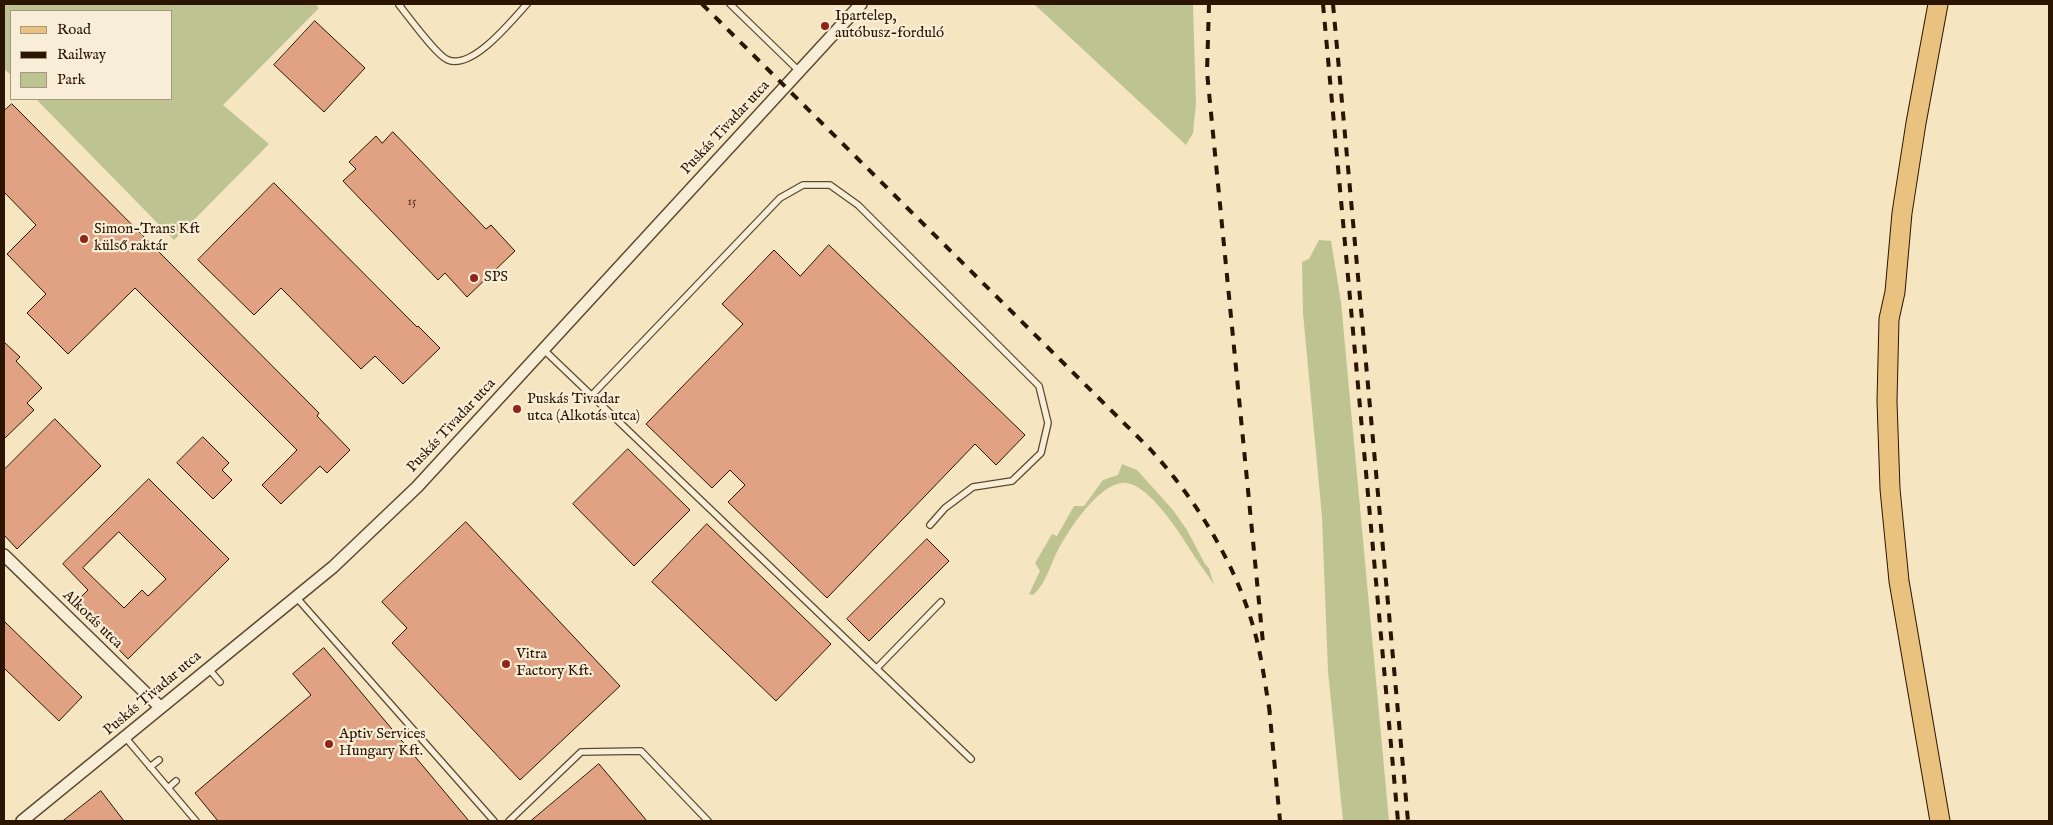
<!DOCTYPE html>
<html>
<head>
<meta charset="utf-8">
<style>
  body { margin:0 }
  #map { position:relative; width:2053px; height:825px; overflow:hidden; background:#f5e5c1; font-family:"IM FELL English",serif }
  canvas { display:block }
  .frame { position:absolute; inset:0; border:5px solid #2b1500; pointer-events:none }
  .legend { position:absolute; left:10px; top:10px; width:162px; height:90px; box-sizing:border-box; background:#f8eed7; border:1px solid #a69781; margin:0; padding:6px 9px; list-style:none; font-size:15px; color:#2b1500 }
  .legend li { display:flex; align-items:center; gap:10px; height:25px }
  .legend b { width:25px; border:1px solid #a69781 }
</style>
</head>
<body>
<div id="map">
<canvas width="2053" height="825"></canvas>
<div class="frame"></div>
<ul class="legend">
<li><b style="height:6px;background:#eac280"></b>Road</li>
<li><b style="height:6px;background:#2b1500"></b>Railway</li>
<li><b style="height:14px;background:#bdc492"></b>Park</li>
</ul>
</div>
<script>
const context = document.querySelector('canvas').getContext('2d');
context.lineJoin = 'round';
function fill(path, color) {
  context.fillStyle = color;
  context.fill(path, 'evenodd');
}
function strokePath(path, color, width, dash) {
  context.strokeStyle = color;
  context.lineWidth = width;
  context.lineCap = dash ? 'butt' : 'round';
  context.setLineDash(dash || []);
  context.stroke(path);
}
function drawText(font, color, halo, rows, align = 'center') {
  context.font = font + ' "IM FELL English",serif';
  context.lineWidth = 4.5;
  context.setLineDash([]);
  context.textBaseline = 'middle';
  context.strokeStyle = halo;
  context.fillStyle = color;
  for (const [text, x, y, turn = 0] of rows) {
    context.save();
    context.translate(x, y);
    context.rotate((+turn || 0) * Math.PI / 180);
    context.textAlign = isNaN(turn) ? turn : align;
    if (halo) context.strokeText(text, 0, 0);
    context.fillText(text, 0, 0);
    context.restore();
  }
}
const green = new Path2D(`
  M4 4H315L319 8 223 105 269 144 174 240 36 99H171V11H11V75L4 69Z
  M1034 4H1193L1196 104 1193 133 1186 145Z
  M1319 240 1331 241 1341 302 1389 821H1343L1328 671 1322 517 1303 313 1302 262 1309 259Z
  M1122 464 1137 470 1173 510 1187 530 1205 564 1209 568 1214 585C1209 576 1202 568 1197 560 1184 540 1148 479 1121 483 1097 487 1070 528 1059 548 1050 564 1047 583 1033 595L1029 594 1040 571 1035 563 1052 534 1057 536 1074 506H1084L1103 480 1118 475Z`);
const building = new Path2D(`
  M315 21 365 68 324 112 274 65Z
  M12 104 319 413 317 416 350 450 327 473 320 466 281 504 262 485 297 450 135 288 68 354 27 313 46 294 7 254 36 225 4 192V111Z
  M393 132 486 229 491 225 515 251 467 297 445 273 438 280 343 181 356 169 349 162 376 136 382 143Z
  M274 183 417 327 418 326 440 348 403 384 375 356 361 369 281 288 254 315 198 260Z
  M829 245 1025 435 996 465 975 444 827 598 728 502 745 485 730 470 712 488 646 424 743 324 722 304 774 250 800 276Z
  M4 342 20 357 16 361 42 388 27 403 34 410 4 439Z
  M55 419 101 466 17 549 4 535V470Z
  M203 437 229 463 222 470 232 480 213 499 177 463Z
  M628 449 690 510 634 566 573 504Z
  M149 479 229 559 128 659 101 631 104 628 77 601 88 590 63 564ZM119 532 166 579 148 596 142 590 124 608 83 568Z
  M466 522 620 686 520 780 392 643 407 628 382 602Z
  M707 524 831 644 776 701 652 582Z
  M927 539 949 561 869 641 847 619Z
  M4 621 82 697 59 721 4 668Z
  M324 648 469 821H218L195 793 311 695 293 674Z
  M599 764 647 821H531Z
  M101 791 124 821H63Z`);
const path = new Path2D(`
  M118 720 128 716`);
const lane = new Path2D(`
  M401 4 399 5C409 17 436 55 448 60 473 70 512 20 527 4
  M730 4 799 71
  M543 349 971 759
  M592 395 780 198 803 185H830L858 205 1039 386 1048 423 1041 453 1012 481 973 487 945 508 930 525
  M296 597 494 821
  M208 668 220 682
  M877 668 941 602
  M125 737 196 821
  M150 767 159 760
  M168 788 176 781
  M509 821 581 752 641 751 708 821`);
const street = new Path2D(`
  M4 555 160 707
  M22 821 333 567 417 487 861 4`);
const primary = new Path2D(`
  M1938 4 1916 123 1902 213 1895 292 1889 319 1887 401 1890 489 1899 581 1940 821`);
const rail = new Path2D(`
  M702 4 1150 449C1200 504 1241 572 1258 645 1263 667 1266 690 1270 713
  M1209 4 1207 72 1263 643
  M1323 4 1398 821
  M1333 4 1408 821
  M1269 706 1280 821`);
const markers = [
  [825,26,5,"#8f2418"],
  [84,239,5,"#8f2418"],
  [474,278,5,"#8f2418"],
  [517,409,5,"#8f2418"],
  [506,664,5,"#8f2418"],
  [329,744,5,"#8f2418"]
];
const numberNames = [
  ["15",412,203]
];
const poiNames = [
  ["Ipartelep,",835,17],
  ["autóbusz-forduló",835,34],
  ["Simon-Trans Kft",94,230],
  ["külső raktár",94,247],
  ["SPS",484,278],
  ["Puskás Tivadar",527,400],
  ["utca (Alkotás utca)",527,417],
  ["Vitra",516,655],
  ["Factory Kft.",516,672],
  ["Aptiv Services",339,735],
  ["Hungary Kft.",339,752]
];
const streetNames = [
  ["Puskás Tivadar utca",726,128,-47],
  ["Puskás Tivadar utca",452,426,-47],
  ["Alkotás utca",92,620,44],
  ["Puskás Tivadar utca",153,694,-40]
];
fill(green, '#bdc492');
fill(building, '#e0a283');
strokePath(building, '#2b1500', 1);
strokePath(lane, '#5e4930', 8);
strokePath(street, '#5e4930', 14);
strokePath(primary, '#2b1500', 21);
strokePath(path, '#2b1500', 2.5, [1, 2.5]);
strokePath(lane, '#f8eed7', 5.5);
strokePath(street, '#f8eed7', 11);
strokePath(primary, '#eac280', 19);
strokePath(rail, '#2b1500', 4, [9, 9]);
for (const [x, y, r, color] of markers) {
  const dot = new Path2D();
  dot.arc(x, y, r, 0, 2 * Math.PI);
  context.fillStyle = color;
  context.fill(dot);
  strokePath(dot, '#f8eed7', 2);
}
drawText('12px', '#583821', null, numberNames);
drawText('15px', '#2b1500', '#f8eed7', poiNames, 'left');
drawText('15px', '#2b1500', '#f8eed7', streetNames);
</script>
</body>
</html>
